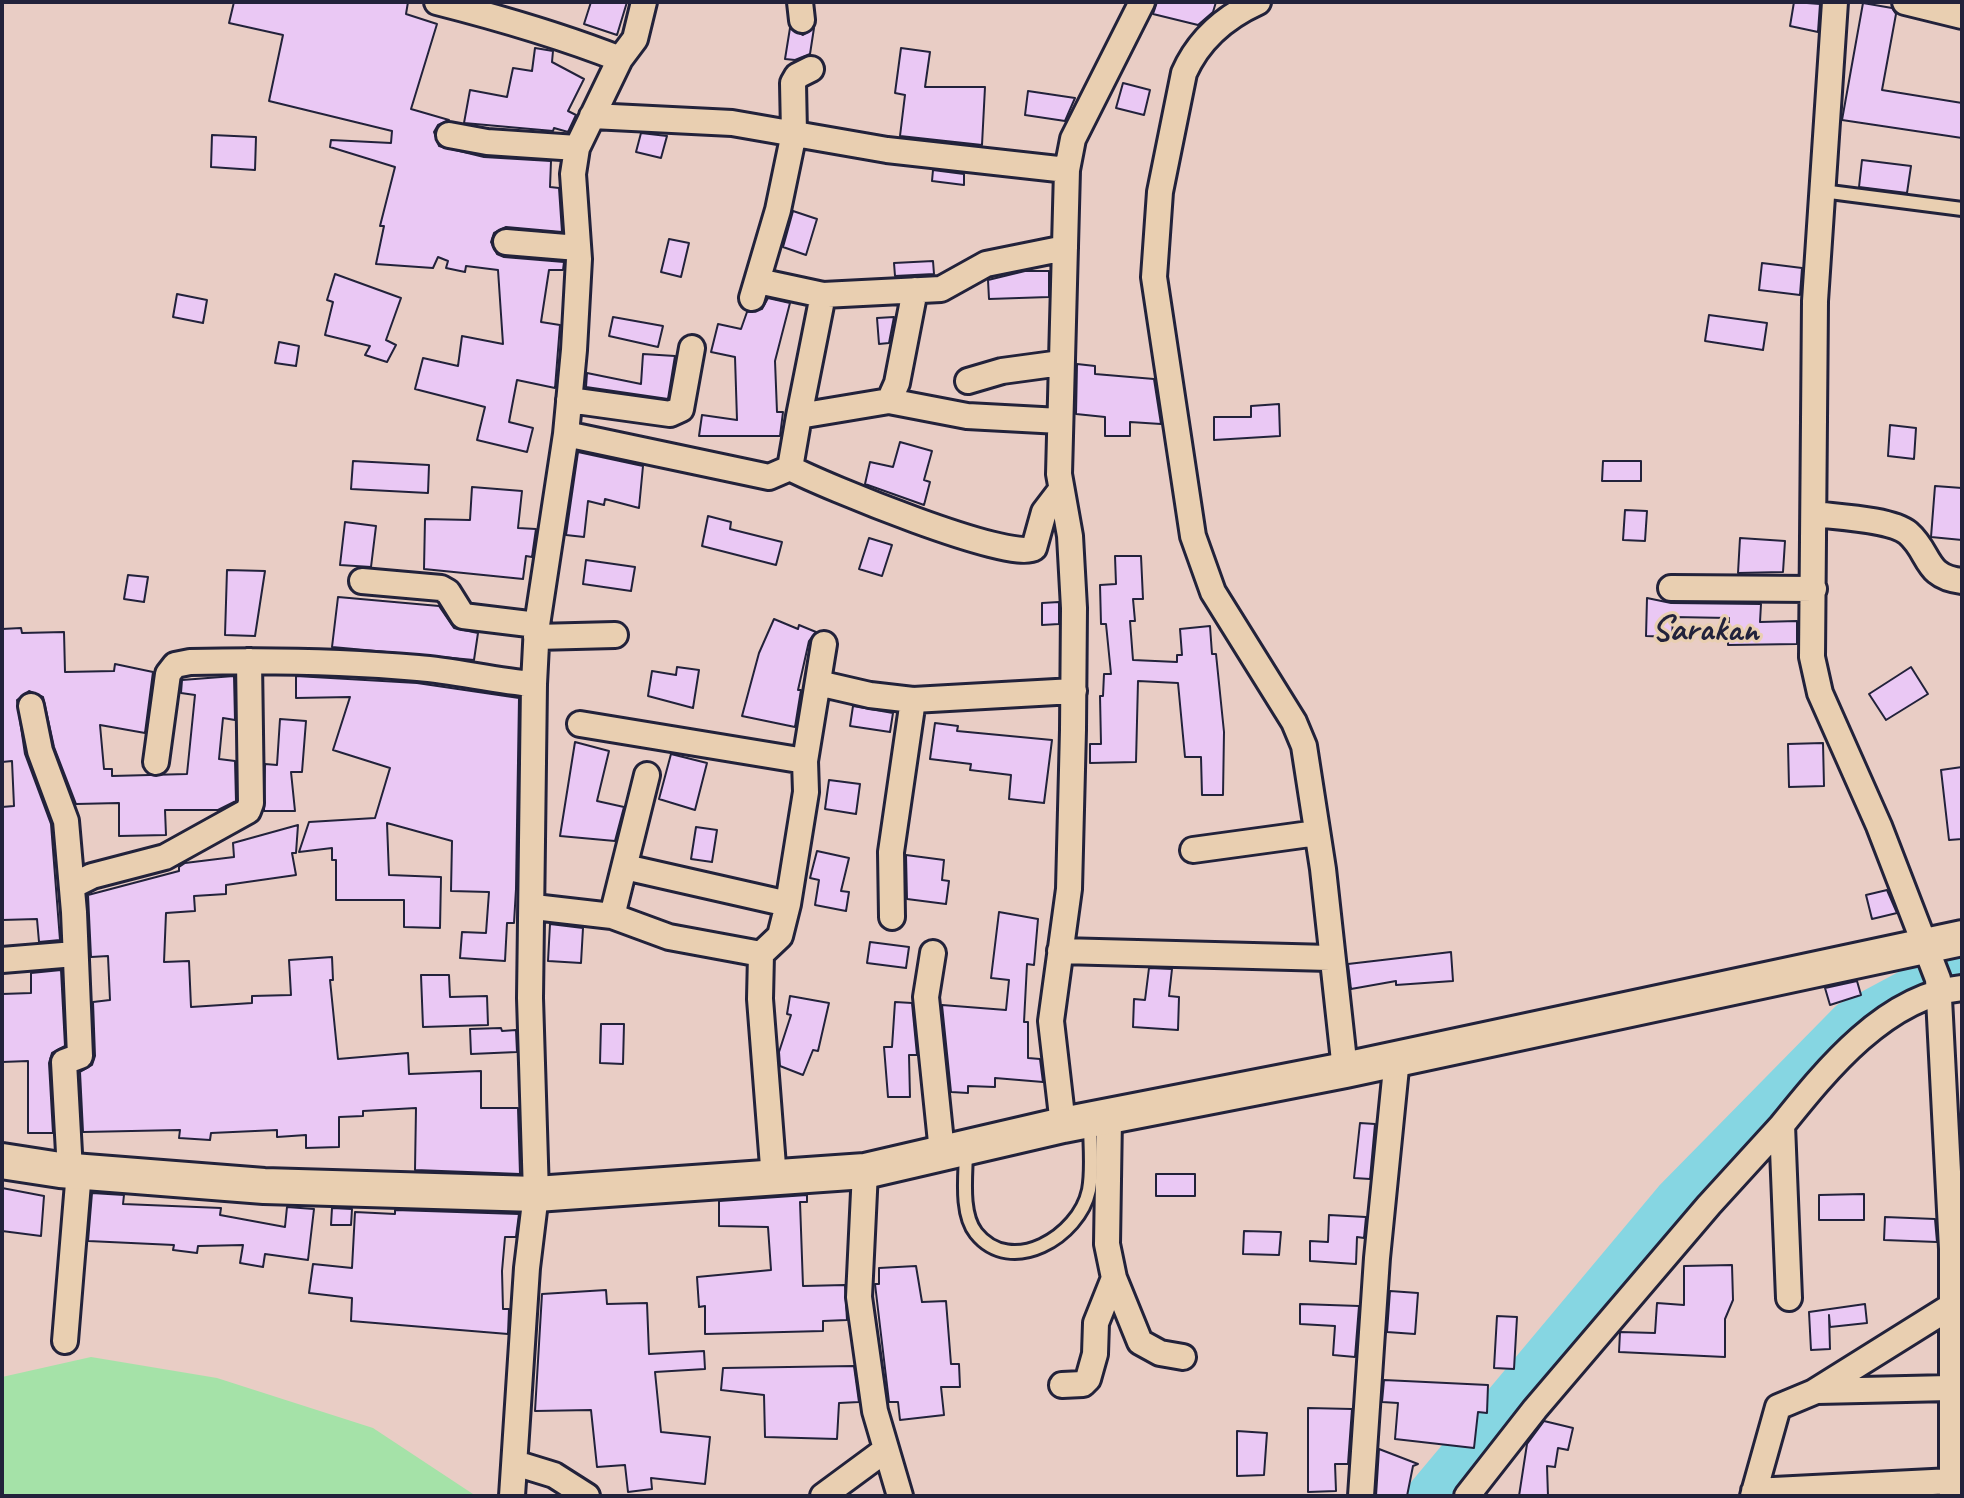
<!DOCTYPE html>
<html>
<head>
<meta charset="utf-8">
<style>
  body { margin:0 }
  #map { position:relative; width:1964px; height:1498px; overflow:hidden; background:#e9cdc5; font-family:Caveat,sans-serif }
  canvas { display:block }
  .frame { position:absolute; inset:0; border:4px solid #22223b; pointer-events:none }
</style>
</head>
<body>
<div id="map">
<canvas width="1964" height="1498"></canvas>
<div class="frame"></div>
</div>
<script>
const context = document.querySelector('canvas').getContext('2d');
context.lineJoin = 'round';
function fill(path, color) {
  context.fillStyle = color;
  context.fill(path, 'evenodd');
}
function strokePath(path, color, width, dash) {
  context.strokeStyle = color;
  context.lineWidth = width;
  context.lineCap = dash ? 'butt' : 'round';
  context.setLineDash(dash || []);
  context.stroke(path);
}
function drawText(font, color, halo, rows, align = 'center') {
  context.font = font + ' Caveat,sans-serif';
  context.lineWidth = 6;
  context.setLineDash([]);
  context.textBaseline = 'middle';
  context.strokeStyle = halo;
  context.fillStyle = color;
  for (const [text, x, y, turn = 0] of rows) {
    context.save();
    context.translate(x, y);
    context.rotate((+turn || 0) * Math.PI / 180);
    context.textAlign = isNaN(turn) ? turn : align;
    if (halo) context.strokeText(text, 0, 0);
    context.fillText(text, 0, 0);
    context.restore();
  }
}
const green = new Path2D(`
  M91 1357 217 1378 373 1428 476 1496H2V1377Z`);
const river = new Path2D(`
  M1428 1496 1675 1201 1850 1023 1962 963`);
const building = new Path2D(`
  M234 2H408L406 14 437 24 411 109 449 120 438 125 434 132 439 146 484 157 551 161 550 187 559 188 562 232 506 227 494 233 491 242 497 254 504 257 564 262 563 270H549L541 322 560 325 555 388 517 380 509 422 533 428 527 452 477 440 485 407 415 389 423 358 458 366 462 336 503 344 498 270 466 266 465 272 446 268 448 261 438 257 433 268 376 264 384 226H380L395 167 330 147 331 140 391 143 392 131 269 101 283 35 229 23Z
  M591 2H627L617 35 584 24Z
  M1157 2H1216L1213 12 1198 25 1153 14Z
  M1794 2 1820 4 1818 32 1790 26Z
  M1863 3 1892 8 1896 14 1882 90 1962 103V138L1842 120Z
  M790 28 803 35 814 28 810 54 795 60 785 59Z
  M535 48 553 51 552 62 584 79 568 111 576 115 568 132 554 128 553 131 464 123 470 90 507 97 513 68 532 71Z
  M901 48 930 52 925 87H985L982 145 900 136 905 95 895 93Z
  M1123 83 1150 90 1144 115 1116 108Z
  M1028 91 1075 98 1065 121 1025 115Z
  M641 133 667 136 661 158 636 152Z
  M212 135 256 137 255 170 211 167Z
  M1862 160 1911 166 1907 193 1859 187Z
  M933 170 964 174V185L932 181Z
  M793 211 817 219 806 255 783 247Z
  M669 239 689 243 681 277 661 272Z
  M933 261 934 274 895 276 894 263Z
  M1762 263 1802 268 1800 295 1759 290Z
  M1025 271H1049V297L989 299 988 280Z
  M335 274 401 298 386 340 396 345 387 362 365 355 370 346 325 335 333 302 327 300Z
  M177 294 207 300 203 323 173 317Z
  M768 298 790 303 775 361 777 412H783L780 436H699L702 415 737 420 735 357 711 352 718 324 741 329 747 312 762 309Z
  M1709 315 1767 323 1763 350 1705 341Z
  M613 317 663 326 658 347 609 336Z
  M894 317 889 343 879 344 877 318Z
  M279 342 299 346 296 366 275 363Z
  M643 354 675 356 668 399 586 387 587 373 641 384Z
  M1077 364 1095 366V374L1154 379 1161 424 1130 422V436H1105V417L1076 414Z
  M1279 404 1280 436 1214 440V417H1251V406Z
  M1890 425 1916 428 1914 459 1888 456Z
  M900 442 932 451 924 480 930 482 924 505 865 484 870 462 893 467Z
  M578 452 643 466 639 508 605 499 604 505 588 501 584 537 566 535Z
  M353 461 429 465 428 493 351 489Z
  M1603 461H1641V481H1602Z
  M1935 486 1962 488V540L1931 537Z
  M472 487 522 491 518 528 536 529 532 557 526 556 523 579 424 569 425 519 470 520Z
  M1625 510 1647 511 1645 541 1623 540Z
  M708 516 731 522 730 529 782 542 776 565 702 546Z
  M345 522 376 526 371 567 340 565Z
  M869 538 892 545 882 576 859 569Z
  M1740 538 1785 541 1783 572 1738 573Z
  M1115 556H1141L1143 599H1133L1135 621H1130L1133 660 1177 662V655H1182L1180 629 1210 626 1212 654H1216L1224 732 1223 795H1202L1201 757H1185L1178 683 1138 681 1136 762 1090 763V744H1101L1100 696H1103L1104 674H1111L1106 624H1101L1100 585 1116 584Z
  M586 560 635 567 631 591 583 584Z
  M227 570 265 571 255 636 225 635Z
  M128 575 148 577 144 602 124 599Z
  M338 597 439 606 454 628 478 633 474 660 332 647Z
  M1647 598 1671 603 1761 604 1760 622 1797 621V644L1728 645 1729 618 1673 617 1672 637 1646 636Z
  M1059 602V624L1042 625V603Z
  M774 619 798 629 799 625 816 632 809 641 798 690H801L795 727 742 716 759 653Z
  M21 628 22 633 64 632 65 672 114 671 115 664 153 672 145 733 100 725 104 769H112V776L187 774 195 695 181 693 182 680 234 676 235 720 223 718 219 759 235 761 236 801 218 810H165L166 835 119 836V803L76 804 54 747 43 697 29 691 17 700 25 754 51 824 60 940 39 942 37 919 2 920V807L14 806 12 761 2 762V629Z
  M677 667 699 670 693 708 648 696 652 671 676 675Z
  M1911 667 1928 694 1886 720 1869 694Z
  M296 676 417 683 519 698 516 889 514 923H507L505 961 460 958 462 932 486 933 489 892 451 891 452 841 387 823 389 875 441 877 440 928 404 927V900H336V860H332V848L299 852 309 822 375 818 390 768 333 750 350 697 296 698Z
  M853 706 893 713 890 732 850 726Z
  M280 719 306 721 302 772H291L295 811H264L265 764 277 765Z
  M935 723 958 726 957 731 1052 740 1044 803 1009 799 1011 775 970 770 971 764 930 759Z
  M575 742 609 751 597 801 624 807 615 841 560 836Z
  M1823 743 1824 786 1789 787 1788 744Z
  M671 754 707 763 695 810 659 799Z
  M1962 767V839L1949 840 1941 770Z
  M829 780 860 784 856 814 825 809Z
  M298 825 296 853H292L296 875 226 885V894L194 896 195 911 166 913 164 962 189 961 191 1007 252 1003V996L291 995 289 960 332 957 333 980H330L338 1059 408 1053 409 1074 481 1071V1108H518L520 1174 415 1170 416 1108 363 1111V1116L339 1117V1147L306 1148V1135L277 1137V1130L211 1133 210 1140 179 1138 180 1130 83 1132 80 1072 92 1065 95 1056 93 1002 110 1000 108 956 91 957 88 895 179 871V867L185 863 234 857 233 843Z
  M696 827 717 830 712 862 691 859Z
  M817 851 849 858 841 891 849 892 846 911 815 905 819 880 810 878Z
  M906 855 944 860 942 880 949 881 946 904 907 899Z
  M1887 890 1897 913 1872 919 1866 895Z
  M999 912 1038 919 1034 965 1027 964 1024 1022H1028V1058L1040 1059 1043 1082 995 1078V1087L968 1086V1093L951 1092 942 1005 1006 1010 1009 980 991 978Z
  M550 924 583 928 581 963 548 961Z
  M870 942 909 947 906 968 867 963Z
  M1451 952 1453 981 1396 985V981L1351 989 1348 964Z
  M1149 968 1172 969 1169 996 1179 997 1178 1030 1133 1027 1134 999 1145 1000Z
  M61 970 65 1046 52 1053 49 1063 53 1133H28V1061L2 1062V994L31 993V973Z
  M421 975H449L450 997 487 996 488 1025 423 1027Z
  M1857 981 1861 995 1830 1005 1825 988Z
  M790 996 829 1003 818 1051 813 1050 803 1075 780 1066 779 1052 791 1015 787 1014Z
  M895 1002 912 1003 917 1055H909L910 1097H888L884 1047H892Z
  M601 1024H624L623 1064 600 1063Z
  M501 1028 502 1031 516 1030 517 1052 471 1054 470 1029Z
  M1360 1123 1375 1124 1370 1179 1354 1178Z
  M1156 1174H1195V1196H1156Z
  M2 1188 44 1196 41 1236 2 1231Z
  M92 1193 124 1195 123 1204 221 1208 220 1215 285 1227 287 1207 314 1209 308 1260 265 1254 263 1267 240 1263 243 1245 198 1246 197 1253 173 1250 174 1245 88 1241Z
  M1864 1194V1220H1819V1195Z
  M807 1195V1202H800L803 1286 845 1285 847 1320 823 1321V1331L705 1334V1306L699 1307 697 1277 771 1270 768 1227 719 1226V1201Z
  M332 1208 352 1209 351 1225H331Z
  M395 1210 519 1214 516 1237H505L502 1271 503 1309H509L508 1334 351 1321 352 1298 309 1293 313 1264 352 1268 355 1212 395 1214Z
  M1329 1215 1366 1217 1364 1238 1357 1237 1356 1264 1310 1261V1241L1328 1242Z
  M1885 1217 1935 1219 1937 1242 1884 1240Z
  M1244 1231 1281 1232 1279 1255 1243 1254Z
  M1732 1265 1733 1300 1725 1319V1357L1619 1352 1620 1332 1655 1333 1657 1303 1684 1305V1266Z
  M916 1266 922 1302 946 1301 951 1364H959L960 1387H941L944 1415 900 1420 898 1402H889L875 1284H879V1268Z
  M606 1290 607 1304 647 1303 649 1354 704 1351 705 1369 655 1372 661 1432 710 1437 705 1484 651 1478 652 1489 628 1492 625 1465 597 1467 591 1410 535 1411 542 1294Z
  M1390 1291 1418 1293 1415 1334 1387 1332Z
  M1300 1304 1359 1306 1355 1357 1333 1355 1335 1326 1300 1324Z
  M1865 1304 1867 1323 1830 1327 1829 1315 1830 1349 1811 1350 1809 1312Z
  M1497 1316 1517 1317 1514 1369 1494 1368Z
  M854 1366 859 1402 839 1403 837 1439 765 1437 764 1395 721 1390 723 1368Z
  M1384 1380 1488 1385 1487 1413 1478 1412 1474 1448 1395 1439 1398 1403 1382 1402Z
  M1308 1408 1352 1409 1348 1464H1335L1336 1491 1308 1492Z
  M1544 1421 1573 1428 1568 1450 1558 1448 1555 1467 1547 1466 1548 1496H1519L1527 1444Z
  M1237 1431 1267 1433 1264 1475 1237 1476Z
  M1379 1449 1418 1464 1413 1466 1407 1496H1376Z`);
const lane = new Path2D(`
  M1822 191 1962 209
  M966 1149C966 1173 960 1213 976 1233 1011 1277 1079 1237 1089 1190 1093 1169 1090 1144 1090 1122`);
const street = new Path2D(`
  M437 2C500 18 559 35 620 59
  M800 2 802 20
  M1258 2C1225 17 1199 39 1184 73L1160 192 1154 277 1193 536 1213 592 1294 722 1304 746 1323 869 1345 1070
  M1835 2 1815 301 1812 657 1820 693 1879 826 1938 979 1952 1249V1496
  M1905 2 1962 16
  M592 116 732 123 887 150 1067 170
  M449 135 487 142 577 148
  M506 242 578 248
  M758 281 823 295 941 289 986 264 1065 248
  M752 298 778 210 794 133 793 83 797 76 811 69
  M968 381 1002 371 1061 363
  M569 400 670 414 681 409 692 348
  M889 401 967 416 1060 421
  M799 416 823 295
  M566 434 769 477 790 468C822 485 1011 563 1034 548L1044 512 1060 491
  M790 468 799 416 889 401 897 383 915 290
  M1814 514C1836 517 1891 519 1908 533 1931 553 1924 577 1962 581
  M362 581 441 588 448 592 463 616 537 625
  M1671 588 1814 589
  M536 637 615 635
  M818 683 870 695 913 700 1074 691
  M31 706 40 751 66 821 74 912 80 1056 64 1062 70 1171
  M580 724 805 761
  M156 762 168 674 175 665 190 662C267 660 341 661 418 668 457 671 494 681 534 684
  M1193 850 1317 833
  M625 867 788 904
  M72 886 92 876 165 857 248 811 251 803 249 661
  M534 907 612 916 669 937 761 954
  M612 916 647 775
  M892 917 891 852 913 700
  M1060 951 1330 958
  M933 953 926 997 942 1152
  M2 960 75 954
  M1109 1117 1107 1244 1114 1278 1140 1342 1160 1353 1183 1357
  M1063 1125 1051 1021 1069 889 1073 730 1074 608 1070 536 1059 474 1067 170 1073 139 1142 2
  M865 1171 859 1297 875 1411 900 1496
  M774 1179 760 999 761 954 780 936 788 904 806 792 805 761 824 644
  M1789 1298 1782 1125C1827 1069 1886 996 1962 988
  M65 1341 79 1171
  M1062 1385 1083 1384 1088 1379 1095 1354 1096 1323 1114 1278
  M1817 1391 1950 1388
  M515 1463 554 1475 587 1496
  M1754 1491 1952 1481
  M512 1496 527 1268 536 1194 530 998 534 684 537 625 566 434 574 350 579 259 573 174 577 148 620 59 635 39 644 2
  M823 1496 884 1451
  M1361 1496 1377 1258 1397 1058
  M1467 1496 1535 1409 1709 1205 1782 1125
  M1753 1496 1778 1407 1814 1392 1950 1307`);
const secondary = new Path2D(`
  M2 1161 60 1170 264 1186 536 1194 865 1171 1063 1125 1345 1070 1962 938`);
const quarterNames = [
  ["Sarakan",1705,631]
];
fill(green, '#a5e2a8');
strokePath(river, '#86d6e2', 44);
fill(building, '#eac8f4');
strokePath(building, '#22223b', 2);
strokePath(lane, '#22223b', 18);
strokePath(street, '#22223b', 30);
strokePath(secondary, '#22223b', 40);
strokePath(lane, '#e9cfb1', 12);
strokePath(street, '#e9cfb1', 24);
strokePath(secondary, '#e9cfb1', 34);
drawText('bold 36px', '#22223b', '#e9cfb1', quarterNames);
</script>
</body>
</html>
